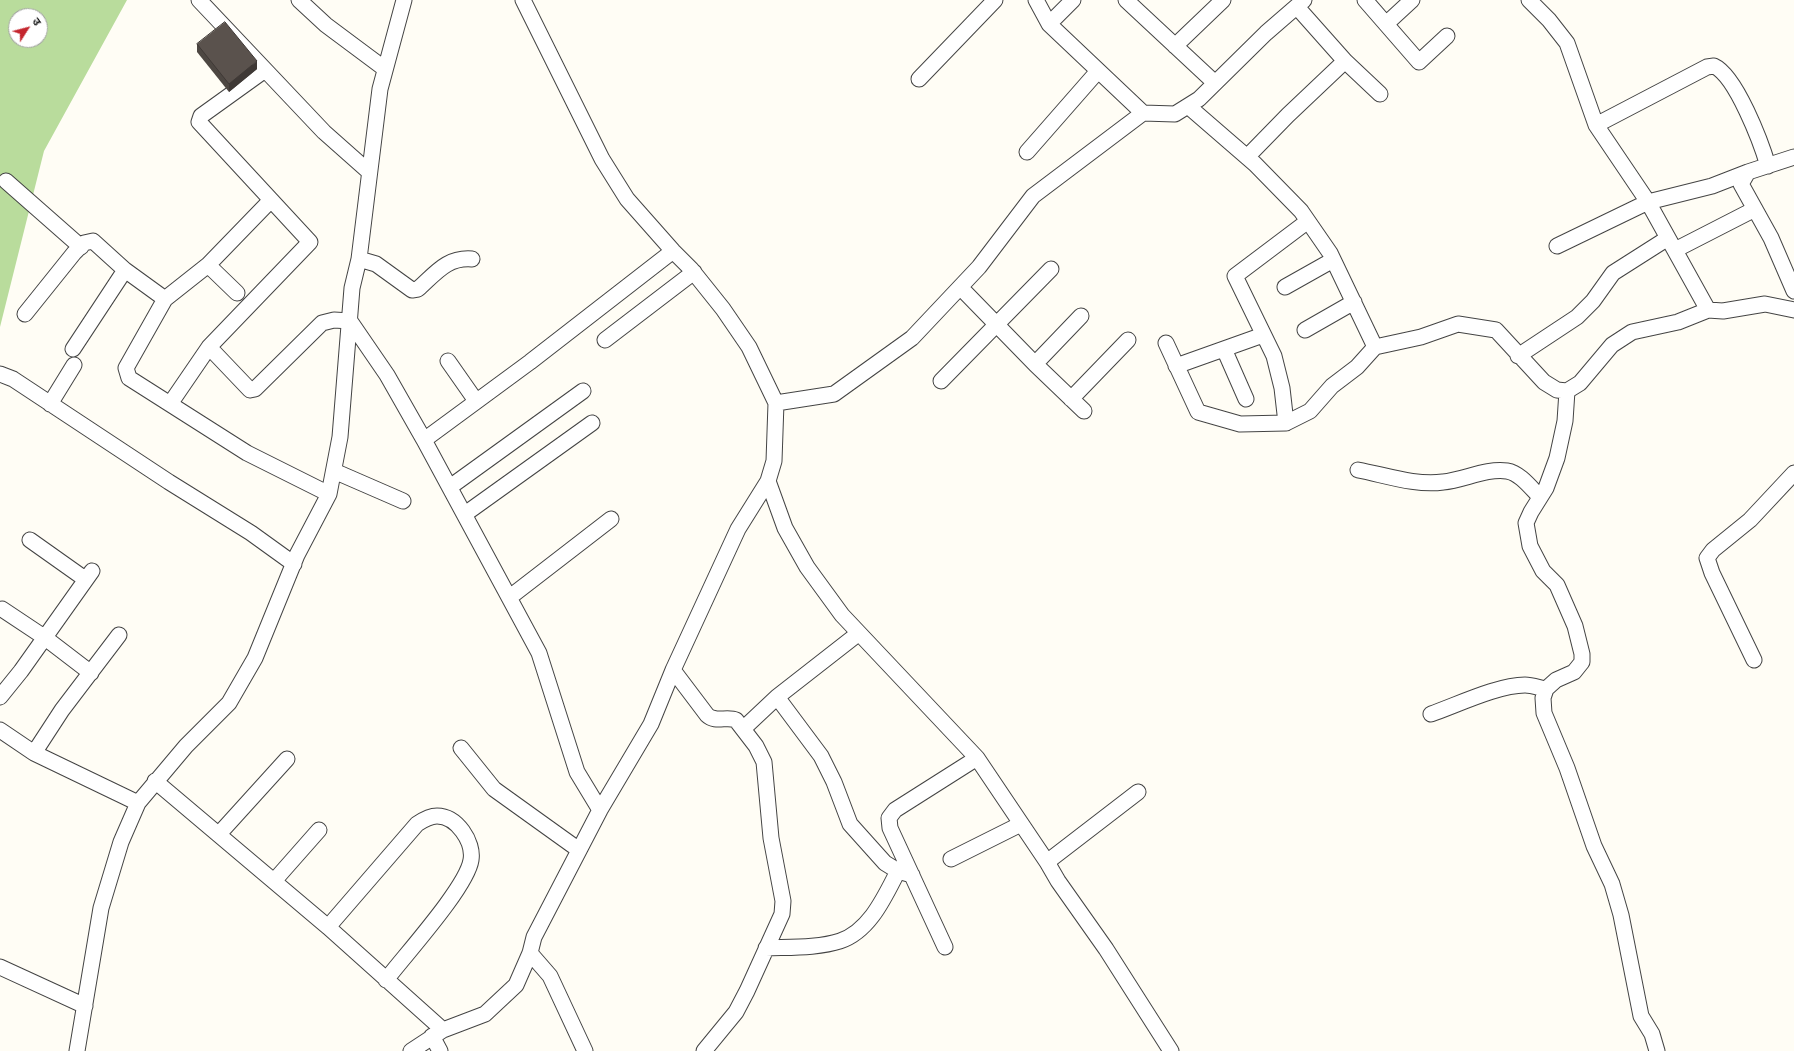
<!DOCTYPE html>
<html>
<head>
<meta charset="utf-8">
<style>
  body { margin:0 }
  #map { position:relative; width:1794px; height:1051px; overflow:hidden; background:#fffdf5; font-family:"PT Serif","Noto Sans Devanagari",serif }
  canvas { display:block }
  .north { position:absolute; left:8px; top:8px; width:40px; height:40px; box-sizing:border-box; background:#fff; border:1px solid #a0a0a0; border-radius:50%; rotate:54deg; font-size:11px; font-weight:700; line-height:16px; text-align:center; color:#111 }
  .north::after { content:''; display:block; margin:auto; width:14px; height:18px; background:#c4262e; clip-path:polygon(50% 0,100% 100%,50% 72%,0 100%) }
</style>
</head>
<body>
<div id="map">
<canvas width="1794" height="1051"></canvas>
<div class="north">उ</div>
</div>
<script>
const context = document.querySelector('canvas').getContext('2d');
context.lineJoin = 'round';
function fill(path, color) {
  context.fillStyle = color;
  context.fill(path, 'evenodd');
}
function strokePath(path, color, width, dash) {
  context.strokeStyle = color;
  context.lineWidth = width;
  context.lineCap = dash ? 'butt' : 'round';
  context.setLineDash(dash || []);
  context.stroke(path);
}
const forest = new Path2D(`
  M0 0H127L44 151 0 327ZM16 16H40V40H16Z`);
const minor = new Path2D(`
  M199 0 324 132 368 171
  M299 0 326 25 385 69
  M523 0 602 159 627 199 673 251 691 269 723 309 749 347 776 403
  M1036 0 1049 24 1143 113 1175 114 1199 99 1266 33 1304 0
  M1126 0 1215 83
  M1365 0 1419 62 1447 36
  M1529 0 1549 20 1567 43 1596 125 1648 202 1708 310
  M1297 7 1345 61 1380 94
  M1049 24 1073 0
  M1386 24 1412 0
  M1175 46 1223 0
  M919 79 995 0
  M1188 106 1255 164 1301 211 1330 253 1375 347 1421 337 1458 324 1496 330 1544 382 1557 390 1567 391 1580 383 1612 345 1632 332 1678 322 1708 310 1723 311 1765 304 1794 310
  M1596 125 1707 67 1714 66C1736 76 1761 142 1768 166
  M1027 152 1098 71
  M1247 157 1288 115 1345 61
  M1794 157 1748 172 1741 184 1771 238 1794 291
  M6 181 81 247
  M1308 221 1235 276 1274 356 1282 388 1286 423 1310 411 1332 386 1357 367 1375 347
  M1557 246 1648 202 1712 186 1748 172
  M1675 250 1755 209
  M359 259 376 264 412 290 418 289C436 273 447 257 472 259
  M208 265 237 293
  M960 287 1035 364 1081 316
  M1285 287 1333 260
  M165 299 208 265 271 200
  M25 314 74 253 84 243 93 241 125 270 165 299 126 368 129 378 247 453 329 494
  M1305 330 1354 302
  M605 340 694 272
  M1166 343 1198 412 1240 424 1286 423
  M209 347 250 390 255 389 322 323 334 320 350 321 387 375 424 440 539 653 577 772 600 810
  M73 349 125 270
  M1224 349 1246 399
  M1518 356 1577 317 1593 301 1613 273 1668 238
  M448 361 476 401
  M1035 364 1084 411
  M1176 366 1263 335
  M0 374 13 379 169 482 251 533 294 564
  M941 381 1051 269
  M1567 391 1565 421 1557 458 1546 488 1531 512 1526 523 1530 546 1543 571 1557 585 1575 626 1582 654V662L1574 672 1556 680 1546 689 1543 698 1544 713 1567 768 1594 846 1612 884 1621 915 1641 1016 1652 1034 1657 1051
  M1071 399 1128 340
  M50 404 74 365
  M170 404 209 347 310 242 199 122 201 116 265 70
  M424 440 530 362 673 251
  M1358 470C1385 475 1416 486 1443 482 1464 480 1486 468 1507 471 1520 473 1531 488 1540 497
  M334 471 403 501
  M768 481 774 461 776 403 834 394 912 338 979 267 1033 196 1143 113
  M450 487 583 391
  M465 514 592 423
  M30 540 85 579
  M510 597 611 519
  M2 609 44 637 91 673
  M1754 660 1712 573 1707 558 1713 550 1750 520 1794 473
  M673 670 707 715C715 723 727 716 736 720L756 746 764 762 771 838 783 901 782 914 747 991 736 1012 704 1051
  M0 697 21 671 92 571
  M777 697 821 756 834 782 850 824 885 863 898 871 912 875
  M1431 714C1457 705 1498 685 1525 685 1532 685 1540 688 1546 689
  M743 729 777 697 859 633
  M0 730 34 753 138 803
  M461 748 494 789 579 850
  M34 753 62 710 119 635
  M155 781 328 927 443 1030 485 1014 516 985 530 953 534 937 600 810 651 724 673 670 738 529 768 481 785 528 807 567 842 615 977 758 1047 862 1058 881 1106 949 1171 1051
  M219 834 287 759
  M951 859 1021 824
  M1047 862 1138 792
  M274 881 319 830
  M328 927 417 824C423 820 430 816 437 816 457 816 474 842 471 860 467 887 405 955 386 980
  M945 947 890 828 889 818 895 810 977 758
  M766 948C789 947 819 948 840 941 870 931 885 896 898 871
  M530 953 550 976 585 1051
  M0 967 85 1006
  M432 1036 440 1051
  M77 1051 101 908 121 842 138 803 186 746 229 703 255 658 297 555 329 494 340 437 352 288 359 259 380 89 404 0
  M411 1051 443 1030`);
const wall = new Path2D(`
  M197 44 257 69 229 92 197 52Z`);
const shadedWall = new Path2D(`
  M257 61V69L229 92V84Z`);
const building = new Path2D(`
  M225 22 257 61 229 84 197 44Z`);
fill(forest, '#b9dc9c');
strokePath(minor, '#444', 17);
strokePath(minor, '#fff', 15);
fill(wall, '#4d4742');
fill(shadedWall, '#3f3936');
fill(building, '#5a524d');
strokePath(building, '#3f3936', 1);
</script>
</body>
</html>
